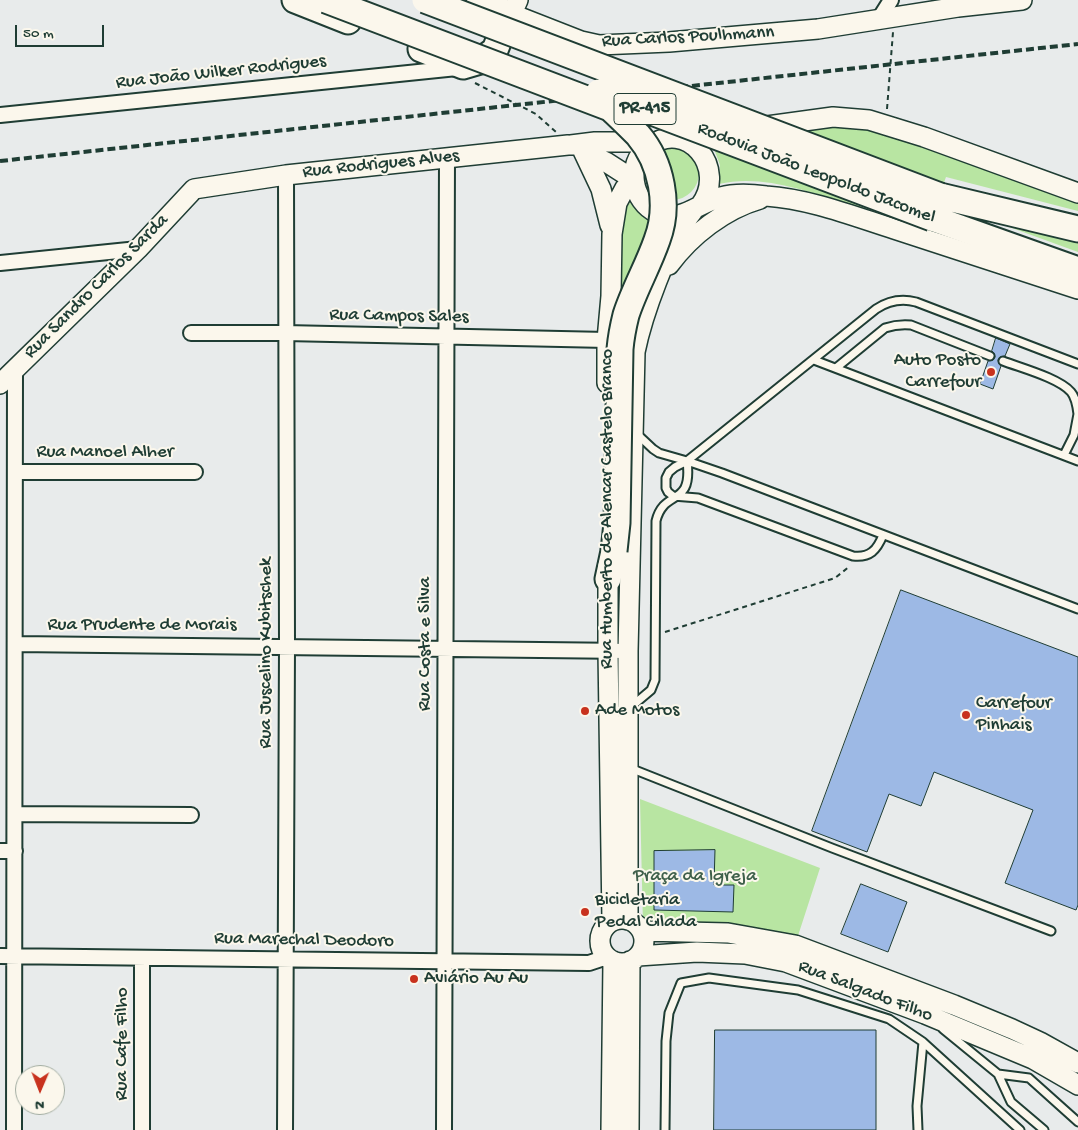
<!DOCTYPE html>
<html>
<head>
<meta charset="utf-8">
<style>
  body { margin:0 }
  #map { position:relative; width:1078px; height:1130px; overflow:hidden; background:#e8ebeb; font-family:"Gochi Hand",sans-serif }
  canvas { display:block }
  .north { position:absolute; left:15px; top:1065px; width:50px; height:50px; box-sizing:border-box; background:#fbf7ec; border:1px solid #a3ada2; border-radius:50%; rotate:181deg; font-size:14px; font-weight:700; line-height:20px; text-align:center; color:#1f3d34 }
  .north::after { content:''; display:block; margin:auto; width:18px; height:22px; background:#c8321e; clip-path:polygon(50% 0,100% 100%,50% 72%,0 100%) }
  .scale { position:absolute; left:15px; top:25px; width:89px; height:22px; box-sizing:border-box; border:2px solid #1f3d34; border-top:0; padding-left:6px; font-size:15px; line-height:18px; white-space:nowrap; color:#1f3d34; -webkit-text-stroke:4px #fbf7ec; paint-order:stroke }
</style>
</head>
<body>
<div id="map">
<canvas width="1078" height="1130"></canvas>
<div class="north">N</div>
<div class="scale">50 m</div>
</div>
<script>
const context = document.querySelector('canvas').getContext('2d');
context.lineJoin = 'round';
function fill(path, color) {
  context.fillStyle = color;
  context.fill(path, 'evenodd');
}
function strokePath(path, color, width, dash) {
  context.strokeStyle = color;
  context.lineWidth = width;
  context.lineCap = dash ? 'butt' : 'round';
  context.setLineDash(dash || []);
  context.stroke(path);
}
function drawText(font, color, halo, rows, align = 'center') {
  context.font = font + ' "Gochi Hand",sans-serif';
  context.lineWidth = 4;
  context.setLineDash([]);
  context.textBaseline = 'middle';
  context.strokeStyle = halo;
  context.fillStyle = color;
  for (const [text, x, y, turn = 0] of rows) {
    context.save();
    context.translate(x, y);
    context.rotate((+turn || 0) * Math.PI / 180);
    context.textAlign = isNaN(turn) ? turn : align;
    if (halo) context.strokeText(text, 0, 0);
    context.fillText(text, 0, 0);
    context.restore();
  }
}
const green = new Path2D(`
  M832 127H855L882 131 1078 200V211L946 177 928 227C901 219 874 211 847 203 806 191 761 174 719 184L720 165 713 146Z
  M645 173a27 27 0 1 1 54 0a27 27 0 1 1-54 0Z
  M632 203 641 214 654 223 619 325V232L623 204Z
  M968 212 1078 238V252Z
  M640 799 820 868 795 945 643 926Z`);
const building = new Path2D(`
  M996 338 1010 344 1005 356 1000 357 998 360 999 364 1001 366 993 389 980 384 988 361 993 360 995 357 994 353 992 351Z
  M901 590 1078 657V905L1076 910 1005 883 1033 810 934 772 921 806 889 794 867 852 812 831Z
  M715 850 714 885H734L733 912 654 910V851Z
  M861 884 907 902 888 952 841 934Z
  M715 1030H876V1130H714Z`);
const path = new Path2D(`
  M475 83 536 114 556 132
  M887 109 893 32
  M665 632 835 578 850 566`);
const lane = new Path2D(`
  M814 360 1078 461
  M1003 361C1021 368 1059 378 1071 392 1076 398 1077 406 1078 414
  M836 368 885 328C894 325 901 324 911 325L990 356
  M637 434 653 449 659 453 687 461 722 473 1078 609
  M1064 455 1074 435 1078 414
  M883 535C877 550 870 558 853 556L698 498 673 496 668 492 666 488V478L669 472 675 467 687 461 876 309C888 301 901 298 916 302L1078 364
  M632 706 651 690 655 680 656 521C664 488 693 508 687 461
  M630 768 832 848 1051 931
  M943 1029 998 1074
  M923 1042 1020 1130
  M665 1130 666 1041 669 1013 681 983 709 978 798 990 889 1019 923 1042 917 1106 918 1130
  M1044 1130 1011 1102 998 1074 1029 1078 1078 1122`);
const street = new Path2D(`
  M474 0 506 12
  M879 19 891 0
  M0 115 457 68
  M0 263 138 249
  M191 333H285L607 340
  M16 472H195
  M16 644 628 651
  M15 814 191 815
  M0 851H15
  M0 956 589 963 607 957
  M142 958V1130
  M14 1130 15 368
  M285 1130 287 646 286 175
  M444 1130 447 157`);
const secondary = new Path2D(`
  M518 0 512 14 581 41 599 45 669 42 818 29 958 7 1022 0
  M760 127 833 117 869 120 924 137 1078 193
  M571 145 595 142H651
  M583 151 606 162 634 180 625 188 617 203 612 234 611 296 607 340V383
  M583 151 601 189 610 225
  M700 206C729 168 686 117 648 147 625 164 632 202 657 213 682 223 698 203 721 197 735 193 751 194 766 196 810 199 853 216 894 229 955 249 1017 269 1078 289
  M669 265C691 235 725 209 760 199
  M0 384 138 249 194 189 286 175 568 145
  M608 565V651L612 921
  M600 941a22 22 0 1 1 44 0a22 22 0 1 1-44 0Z
  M628 920V651L635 352C640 327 648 304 657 281 667 256 676 232 693 211
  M642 931 728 933 795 945 954 1005 1012 1029 1040 1042 1078 1063
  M638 956 697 952 745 954 786 962 925 1014 1033 1059 1078 1085
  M611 1130 613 961
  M629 1130 630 961`);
const highway = new Path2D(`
  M295 0 348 21
  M421 49 463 66 480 61 495 50 502 32 506 21 505 15 500 10
  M940 196 1078 229
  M932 218 1078 270
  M608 579 614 551`);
const rail = new Path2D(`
  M0 161 1078 44`);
const highwayBridge = new Path2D(`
  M326 0 610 108C620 117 629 126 638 135 662 163 670 206 657 240 648 266 634 290 626 315 623 327 621 338 620 349L617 523 614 551
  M425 0 940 196
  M599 92 932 218`);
const markers = [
  [991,372,5,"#c8321e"],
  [585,711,5,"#c8321e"],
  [966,715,5,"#c8321e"],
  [585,912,5,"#c8321e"],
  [414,979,5,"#c8321e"]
];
const shields = [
  [645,109,62]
];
const shieldNames = [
  ["PR-415",645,109]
];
const streetNames = [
  ["Rua Carlos Poulhmann",688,38,-3],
  ["Rua João Wilker Rodrigues",221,73,-6],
  ["Rua Rodrigues Alves",381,165,-6],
  ["Rodovia João Leopoldo Jacomel",816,174,21],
  ["Rua Sandro Carlos Sarda",97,287,-45],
  ["Rua Campos Sales",399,317,1],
  ["Rua Manoel Alher",105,453],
  ["Rua Humberto de Alencar Castelo Branco",608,509,-90],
  ["Rua Prudente de Morais",142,626],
  ["Rua Costa e Silva",426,644,-90],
  ["Rua Juscelino Kubitschek",267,653,-90],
  ["Rua Marechal Deodoro",304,941,1],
  ["Rua Salgado Filho",865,992,21],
  ["Rua Cafe Filho",123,1044,-90]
];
const poiNames = [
  ["Auto Posto",981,361,"right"],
  ["Carrefour",981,383,"right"],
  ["Carrefour",976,704],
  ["Pinhais",976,726],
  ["Ade Motos",595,711],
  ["Bicicletaria",595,901],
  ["Pedal Cilada",595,923],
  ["Aviário Au Au",424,979]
];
const parkNames = [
  ["Praça da Igreja",695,877]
];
fill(green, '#b8e5a2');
fill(building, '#9db9e5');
strokePath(building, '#1f3d34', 1);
strokePath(lane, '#1f3d34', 11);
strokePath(street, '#1f3d34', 18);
strokePath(secondary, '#1f3d34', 22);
strokePath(highway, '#1f3d34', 29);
strokePath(path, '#1f3d34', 2, [5, 4]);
strokePath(lane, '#fbf7ec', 7);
strokePath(street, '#fbf7ec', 14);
strokePath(secondary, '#fbf7ec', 19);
strokePath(highway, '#fbf7ec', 25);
strokePath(rail, '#1f3d34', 4, [8, 4]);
strokePath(highwayBridge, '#1f3d34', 29, []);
strokePath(highwayBridge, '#fbf7ec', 25);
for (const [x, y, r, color] of markers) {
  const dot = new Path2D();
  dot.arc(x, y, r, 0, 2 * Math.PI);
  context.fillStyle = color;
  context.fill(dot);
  strokePath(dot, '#fbf7ec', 2);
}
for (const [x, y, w] of shields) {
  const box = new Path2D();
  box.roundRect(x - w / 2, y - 15.5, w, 31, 4);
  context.fillStyle = '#fbf7ec';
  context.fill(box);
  strokePath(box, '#1f3d34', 1);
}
drawText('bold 18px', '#1f3d34', null, shieldNames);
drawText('19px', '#1f3d34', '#fbf7ec', streetNames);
drawText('19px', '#1f3d34', '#fbf7ec', poiNames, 'left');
drawText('19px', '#3e5f4a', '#fbf7ec', parkNames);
</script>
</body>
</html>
